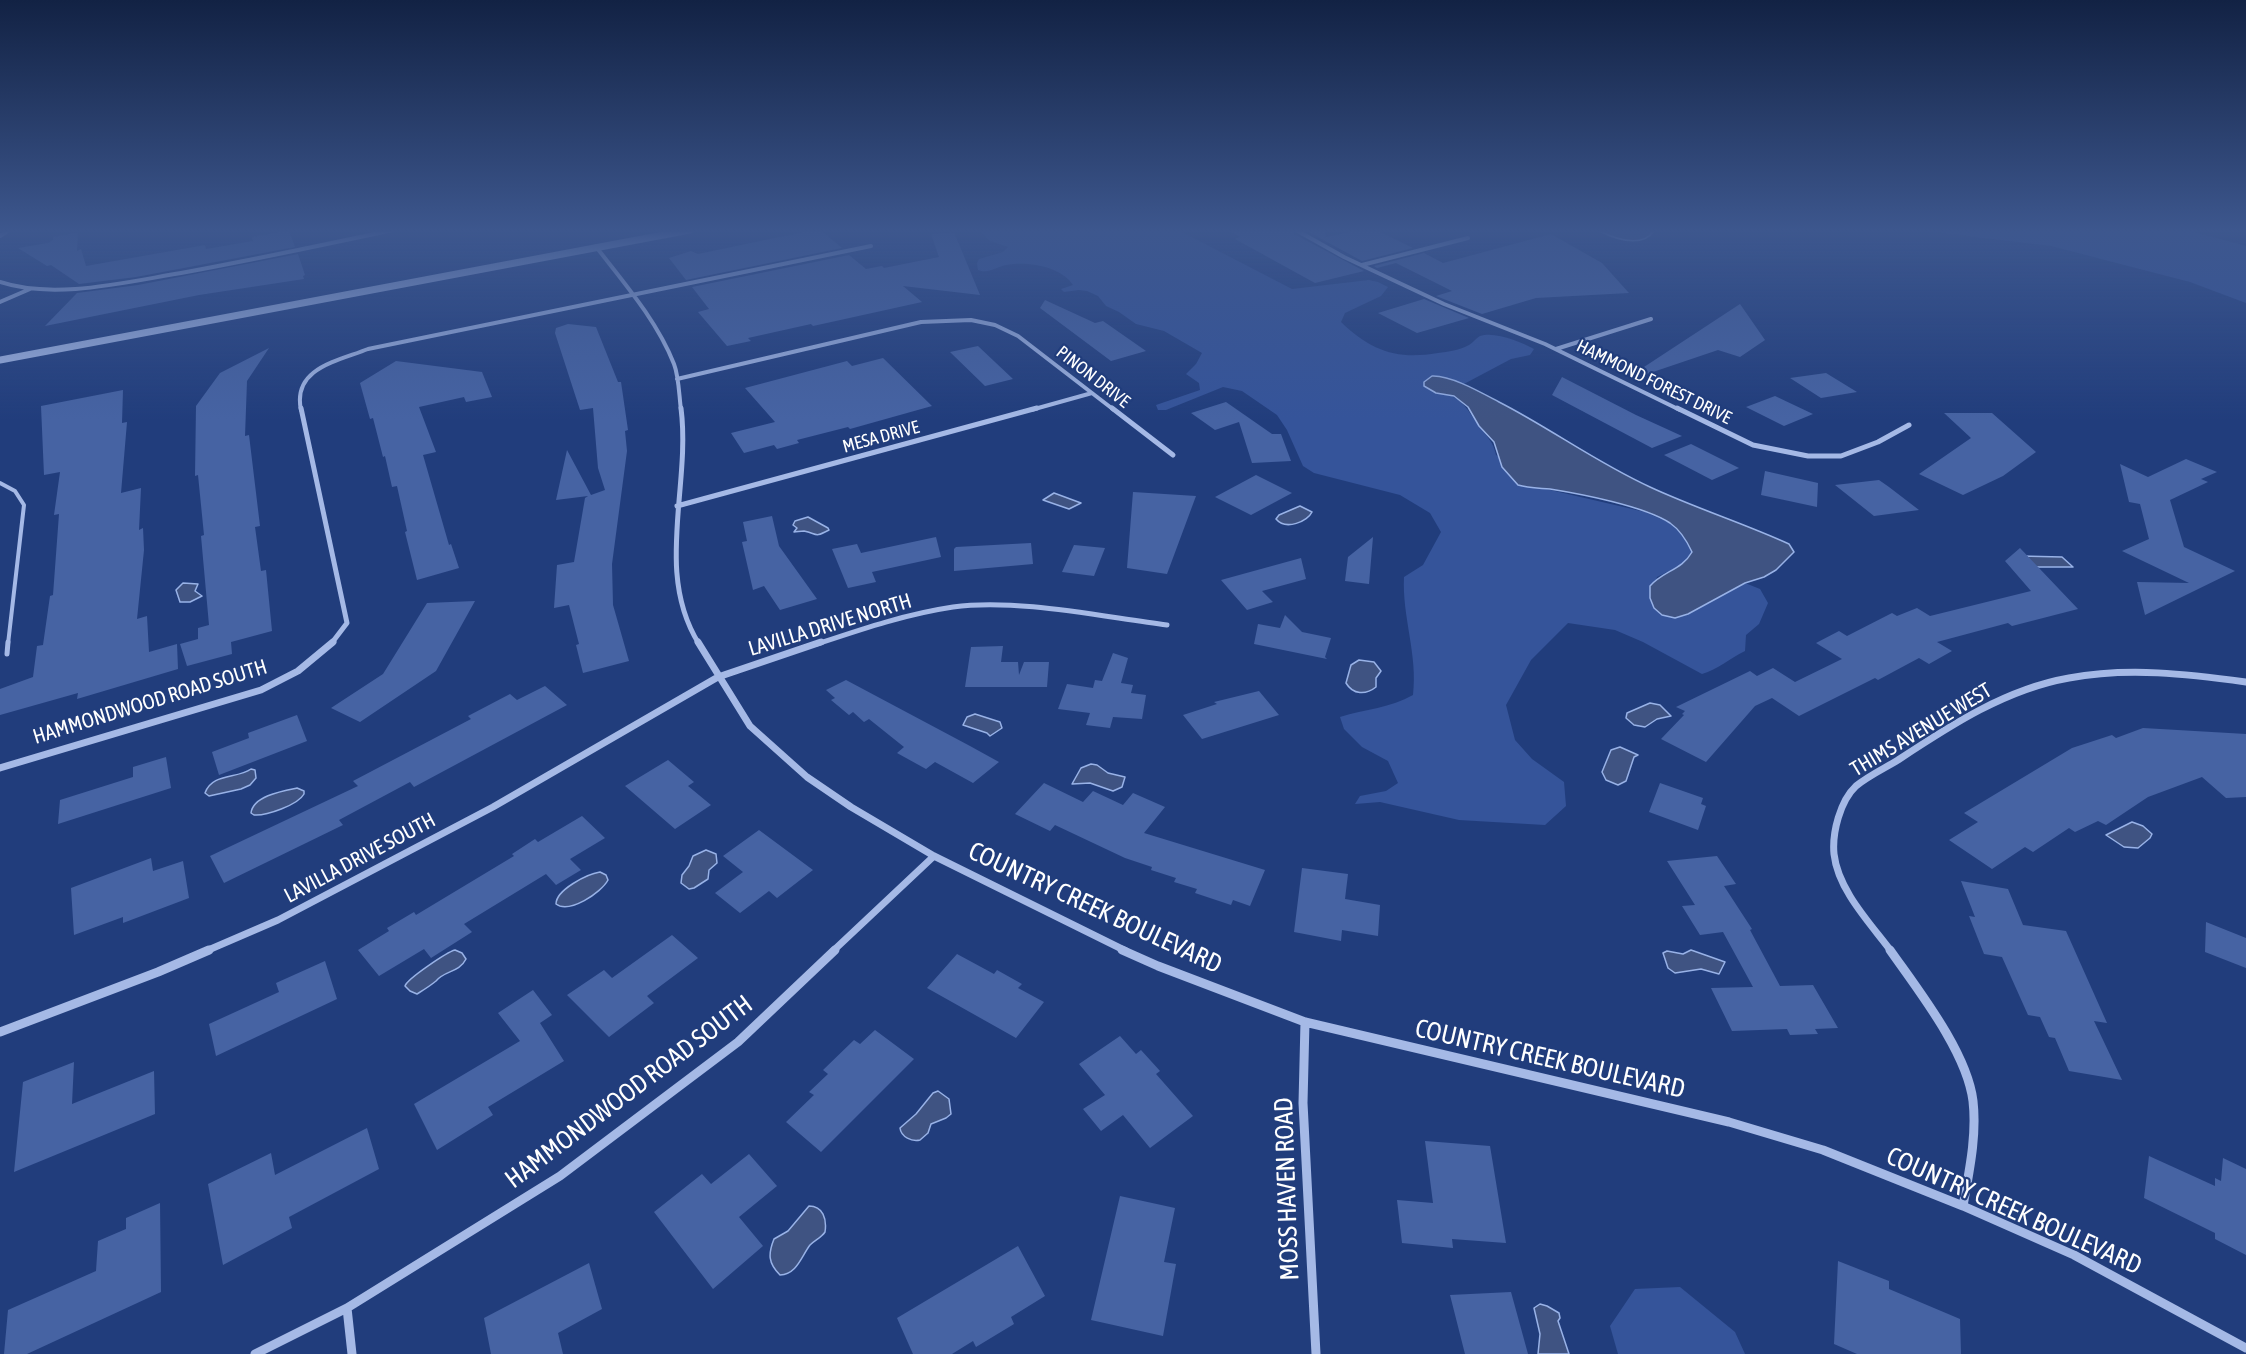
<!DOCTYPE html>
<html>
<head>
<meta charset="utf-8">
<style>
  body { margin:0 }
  canvas { display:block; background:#213d7c }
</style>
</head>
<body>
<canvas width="2246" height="1354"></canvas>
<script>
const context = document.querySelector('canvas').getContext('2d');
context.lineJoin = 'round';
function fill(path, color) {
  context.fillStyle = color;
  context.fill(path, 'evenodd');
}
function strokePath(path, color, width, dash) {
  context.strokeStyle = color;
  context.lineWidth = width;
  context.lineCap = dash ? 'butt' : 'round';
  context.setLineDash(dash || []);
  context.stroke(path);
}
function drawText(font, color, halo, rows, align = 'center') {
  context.font = font + ' "Asap Condensed",sans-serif';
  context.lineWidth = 4.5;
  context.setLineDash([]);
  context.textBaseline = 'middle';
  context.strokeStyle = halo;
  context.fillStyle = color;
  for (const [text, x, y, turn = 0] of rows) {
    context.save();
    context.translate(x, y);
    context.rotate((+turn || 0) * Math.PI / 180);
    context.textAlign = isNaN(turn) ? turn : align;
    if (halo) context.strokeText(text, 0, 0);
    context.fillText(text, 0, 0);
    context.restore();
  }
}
const green = new Path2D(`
  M979 230H1178L1292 289 1369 280 1378 282 1388 287 1381 296 1345 313 1341 322C1371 351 1397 360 1438 353 1448 352 1460 350 1469 345 1473 343 1476 338 1480 336 1495 331 1521 342 1534 349L1530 355 1511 359 1462 385 1440 376H1432L1436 393C1461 394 1466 408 1479 426 1487 437 1493 441 1496 455L1546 489 1645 512 1670 523 1686 539 1692 552 1685 563 1657 577 1650 598 1654 608 1662 615 1688 614 1745 583 1760 589 1768 603 1759 624 1746 635 1745 651C1729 659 1718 669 1702 674L1643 642 1615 630 1568 623 1531 660 1506 705 1515 740 1532 759 1564 782 1566 806 1545 825 1459 820 1380 802 1355 804 1360 796 1386 791 1398 783 1388 761 1362 747 1344 729 1340 717C1365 709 1391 708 1413 695 1418 655 1402 617 1404 577L1423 565 1441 532 1430 513 1400 495 1314 473 1303 466 1287 430 1277 415 1242 391 1223 387 1166 410H1158L1156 405 1200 390 1199 383 1186 374 1196 364 1202 353 1164 331 1136 324 1119 312 1106 306 1098 296 1087 291 1079 290 1064 292 1061 289 1073 285C1061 266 1027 261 1006 265 995 267 989 274 978 270L977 263 979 259 1003 252 1008 247 990 241Z
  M1917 230H2187L2246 246V303L2190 282 2051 246Z
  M1680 1287 1735 1332 1745 1354H1618L1610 1326 1635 1289Z`);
const water = new Path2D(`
  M1597 230H1654V231C1641 249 1613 238 1597 230Z
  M1432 376C1451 375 1482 393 1499 402 1550 428 1597 463 1650 487 1695 508 1743 523 1789 544L1794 552 1776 570 1764 577 1745 583 1688 614 1675 618 1662 615 1654 608 1650 598V586C1663 571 1682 570 1692 552 1687 541 1680 530 1670 523 1644 506 1581 494 1550 489 1539 488 1528 488 1518 485L1502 467 1494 442 1479 426 1468 407 1454 396 1436 393 1424 386V382Z
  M1054 493 1081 503 1069 509 1043 500Z
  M1300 506 1312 512C1308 521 1286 531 1276 519L1279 515Z
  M808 517 828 528 829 530C814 538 818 534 804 531 800 531 797 532 794 532L797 528 793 525 795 521Z
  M2020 556 2062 557 2073 567H2031Z
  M183 583 198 584 195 591 202 596 190 602H180L176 590Z
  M1359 660 1374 662 1381 671 1376 678V687C1366 695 1353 695 1346 683L1351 665Z
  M1650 703 1660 705 1671 716 1657 719 1645 727 1634 725 1626 718 1627 713Z
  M975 714 1000 722 1002 728 990 736 987 733 963 725 967 717Z
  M1620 747 1638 755 1634 757 1626 781 1618 785 1606 780 1602 772 1611 750Z
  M1091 764 1097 765 1108 773 1125 777 1122 787 1113 791 1090 783 1072 784 1081 768Z
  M251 769 255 770 256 778 250 785 241 789 209 796 205 793C212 773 237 779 251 769Z
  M297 788 304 791V794C298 805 266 816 254 815L251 813C253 796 282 791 297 788Z
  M2132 822 2143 826 2152 834 2150 838 2138 848 2124 847 2106 835Z
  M706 850 716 854 717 863 709 870 708 879 694 888 689 889 681 883 682 875 689 866 693 856Z
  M600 872 606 875 608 880C601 893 569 914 556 904 556 890 587 874 600 872Z
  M455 950 462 953 466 959C459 973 445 970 436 981 430 986 425 989 417 994L410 991 405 986C407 979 447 952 455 950Z
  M1691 950 1725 962 1719 974 1701 969 1675 973 1668 968 1663 953 1667 951 1683 954Z
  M938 1091 949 1099 951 1114 946 1118 931 1124 928 1133 920 1140C912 1142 901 1137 900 1128L916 1114 933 1093Z
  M809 1206C823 1206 827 1219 825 1232 821 1238 815 1240 810 1245 801 1257 797 1274 780 1275 768 1263 768 1254 774 1239L788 1231Z
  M1540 1304 1547 1306 1559 1313 1560 1318 1558 1321 1569 1354H1538L1540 1334 1534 1308Z`);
const building = new Path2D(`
  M289 230 295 247 136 277 79 284 51 265 47 266 18 248 48 243 53 240V237L78 232 77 251 81 249 86 266 205 245 206 249 253 241 252 237Z
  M813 230H821L842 248 686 280 669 258 691 251 698 254Z
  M1227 230H1292L1294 234 1364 271 1315 283 1235 239 1240 237Z
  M1305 230H1325L1326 237 1357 230H1376L1413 248 1362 261Z
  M954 232 980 295 903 286 922 302 813 326 811 324 748 338 751 341 727 346 698 312 709 309 692 287 849 255 866 269 882 266 884 268 939 257 931 234Z
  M1551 234 1602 263 1629 293 1536 298 1482 314 1436 296 1452 291 1396 263 1377 268 1374 266 1424 253 1443 263Z
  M298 254 305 275 303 276 304 279 199 295 45 326 77 293 138 285Z
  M1424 299 1469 318 1417 333 1378 313Z
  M1045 300 1095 323 1103 321 1146 351 1111 361 1040 308Z
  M1740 304 1765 340 1740 357 1718 350 1647 374 1644 367Z
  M568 324 596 327 618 382H621L628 430 625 431 627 451 612 564 613 605 629 661 583 673 576 645 579 644 569 605 554 608 557 565 574 562 585 498 588 496 556 500 567 450 591 495 605 490 598 468 593 408 580 410 555 333 556 328Z
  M978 346 1013 379 985 386 950 352Z
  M269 348 247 381 245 436 249 435 260 526 255 527 261 571 266 570 272 631 231 642 232 654 187 666 180 644 198 639V628L209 625 201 536 204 535 198 475 195 476 196 406 220 373Z
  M883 358 932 406 850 429 848 427 797 440 799 443 777 449 774 445 744 453 731 433 775 422 745 388 847 361 852 366Z
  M396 361 482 372 492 397 466 402 464 397 419 407 436 452 423 455 449 545 451 544 459 568 417 580 405 532 407 531 397 486 392 487 385 456 383 457 373 418 370 419 360 383Z
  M1826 373 1857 392 1821 398 1790 378Z
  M1562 377 1636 415 1682 436 1652 448 1552 395Z
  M123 390 122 423 127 422 121 493 141 488 139 530 143 528 144 550 137 619 147 616 149 652 177 644 178 669 77 699 78 693 0 715V689L33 677 37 646 43 645 50 596 53 595 59 514 54 515 60 472 44 475 41 406Z
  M1775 396 1813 414 1784 426 1746 407Z
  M1226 402 1272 434H1281L1291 461 1252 463 1239 422 1215 430 1191 413Z
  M1944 413H1992L2036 452 2003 476 1963 495 1919 474 1971 438Z
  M1691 444 1739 468 1712 480 1664 455Z
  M2186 459 2217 472 2201 479 2208 482 2170 500 2184 547 2235 571 2145 615 2137 582 2189 583 2122 551 2149 539 2140 504 2129 502 2120 464 2148 477Z
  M1765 471 1818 483 1817 507 1761 495Z
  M1256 475 1292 493 1251 515 1215 497Z
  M1879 480 1889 487 1919 510 1874 516 1835 485Z
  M1133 492 1196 496 1167 574 1127 568Z
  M772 516 779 546 817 599 780 610 764 586 753 590 742 542 747 541 743 522Z
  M936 537 941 557 872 572 876 582 848 588 832 549 857 544 861 553Z
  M1373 537 1369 584 1345 581 1348 557Z
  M1031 543 1033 564 954 571V549L956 547Z
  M1074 545 1105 548 1094 576 1062 572Z
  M2020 548 2078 609 2012 626 2008 623 1937 642 1952 651 1929 664 1919 658 1878 680 1875 678 1799 716 1772 698 1755 706 1706 762 1661 739 1684 715 1682 714 1685 711 1676 707 1750 671 1757 676 1773 668 1795 682 1842 659 1816 643 1839 631 1847 636 1892 613 1897 616 1917 608 1930 616 2031 591 2005 561Z
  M1301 558 1306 579 1262 591 1273 602 1247 610 1221 580Z
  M475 601 436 671 360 722 331 708 383 674 427 603Z
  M1285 615 1302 632 1331 638 1325 657 1327 659 1254 644 1258 624 1280 628Z
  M1003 646 1001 662H1018L1019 675 1024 662H1049L1047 687H965L971 647Z
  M1113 653 1128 658 1121 683 1133 685 1131 693 1146 695 1142 719 1113 717 1110 728 1086 725 1090 713 1058 709 1067 684 1093 688 1095 680 1102 681Z
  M846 680 970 746 999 762 973 783 935 762 926 769 897 753 904 747 869 719 864 722 853 712 849 715 831 700 835 698 826 690Z
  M545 686 567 705 414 787 410 782 339 820 343 825 224 883 210 856 358 786 353 781 471 719 468 716 510 694 517 700Z
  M1259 691 1279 715 1202 739 1183 715 1217 704 1214 702Z
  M297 715 307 741 219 775 212 752 249 738 248 733Z
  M2143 728 2246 734V797L2226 798 2202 777 2148 797 2106 825 2098 821 2075 832 2069 828 2033 852 2025 847 1992 869 1949 840 1978 822 1964 813 2072 748 2112 735 2116 738Z
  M166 757 171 788 58 824 60 800 133 777V767Z
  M668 760 694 782 688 786 711 805 675 829 625 786Z
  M1044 783 1083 802 1093 791 1123 805 1133 793 1165 807 1144 833 1265 870 1250 906 1233 900 1231 905 1195 893 1197 889 1174 882 1176 878 1151 870 1152 867 1125 858 1055 825 1050 831 1015 814Z
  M1660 783 1703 798 1701 804 1706 806 1698 830 1649 812Z
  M582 816 605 838 570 859 581 870 556 885 546 874 464 924 472 932 431 958 424 949 379 976 358 950 389 931 387 928 414 912 416 915 514 856 512 854 535 839 538 842Z
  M759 830 813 870 777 898 769 891 740 913 715 893 743 872 723 856Z
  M1717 856 1736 884 1724 886 1752 929 1750 930 1780 986 1813 985 1838 1028 1815 1029 1818 1034 1790 1035 1787 1029 1732 1031 1711 988 1753 987 1723 932 1700 935 1682 906 1695 905 1667 861Z
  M151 858 153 871 183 861 189 898 123 923V917L74 935 71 888Z
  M1302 868 1348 874 1345 899 1380 905 1378 936 1342 930 1341 941 1294 932Z
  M1961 881 2008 889 2023 925 2066 931 2107 1023 2094 1021 2122 1080 2069 1071 2055 1038 2049 1037 2040 1017 2028 1015 2002 957 1984 954 1969 916 1975 917Z
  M2206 922 2246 938V968L2205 952Z
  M672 935 698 958 647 996 654 1003 609 1037 567 995 604 970 612 978Z
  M957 954 994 974 997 970 1022 984 1018 988 1044 1002 1016 1038 927 988Z
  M325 961 337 999 216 1056 209 1024 279 992 276 983Z
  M533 990 552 1015 540 1023 564 1061 488 1107 493 1115 437 1150 414 1104 520 1041 498 1013Z
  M875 1030 914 1059 821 1152 786 1122 814 1095 809 1092 828 1074 823 1070 854 1040 860 1044Z
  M1120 1036 1136 1054 1141 1050 1160 1071 1156 1074 1193 1116 1150 1148 1123 1115 1101 1131 1083 1109 1105 1095 1079 1064Z
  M74 1062 72 1104 154 1071 155 1114 14 1172 23 1082Z
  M367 1128 379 1169 289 1217 292 1228 223 1265 208 1184 271 1153 275 1175Z
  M1425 1141 1490 1146 1506 1243 1452 1239 1453 1248 1402 1243 1397 1200 1433 1203Z
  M749 1154 777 1186 739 1217 763 1246 713 1289 654 1212 702 1174 711 1184Z
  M2149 1156 2215 1186V1178L2221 1181 2223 1158 2246 1169V1255L2215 1239V1233L2144 1198Z
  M1120 1196 1175 1208 1164 1262 1176 1264 1163 1336 1091 1320Z
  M160 1203 161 1292 27 1354H4L8 1310 96 1271 98 1241 126 1229V1218Z
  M1018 1246 1045 1296 1011 1317 1014 1324 976 1347 973 1341 952 1354H913L897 1318Z
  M1838 1261 1889 1281V1289L1960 1319 1961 1354H1857L1834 1344Z
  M589 1263 602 1309 558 1333 563 1354H491L484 1318Z
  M1511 1292 1528 1354H1465L1450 1295Z`);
const serviceFar1 = new Path2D(`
  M0 483 15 491 24 505 8 644`);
const service = new Path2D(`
  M7 654 8 642`);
const minorFar3 = new Path2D(`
  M1296 230 1344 257 1444 304 1545 344 1680 410
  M0 236 9 230
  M597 248C625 284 657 321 674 364 679 377 679 395 681 410
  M1362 265 1468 238
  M0 282C54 300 126 282 181 273 252 260 323 245 393 230
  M0 302 30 289
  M1556 349 1651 319
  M677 379 921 322 971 320 995 325 1018 336 1114 410
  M301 410C292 368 338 361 368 349L871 246
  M1031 410 1092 393`);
const minorFar2 = new Path2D(`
  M301 408 347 623 331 644
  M681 408C691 487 654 572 699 644
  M1112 408 1173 455
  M1677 408 1753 445 1808 456H1841L1878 442 1909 425
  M677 506 1037 408
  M817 644C862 629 906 614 953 607 1016 598 1103 617 1167 625`);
const minorFar1 = new Path2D(`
  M698 642 750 726 807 777 851 807 934 856 1126 951
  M0 768 261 690 298 671 333 642
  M206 951 278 920 493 807 718 677 821 642
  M833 951 934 856
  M1891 951C1870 923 1838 890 1834 854 1832 833 1840 801 1856 786 1868 776 1885 768 1898 760 1951 725 2006 689 2069 678 2128 667 2188 674 2246 682`);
const minor = new Path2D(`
  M1122 950 1158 966 1305 1022 1729 1122 1823 1150 1963 1206 2074 1255 2246 1348
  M1890 950C1918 990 1967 1052 1973 1101 1977 1136 1969 1172 1963 1206
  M1305 1022 1303 1103 1316 1354
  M0 1032 158 972 209 950
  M347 1308 352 1354
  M255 1354 347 1308 560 1176 738 1042 835 950`);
const tertiary = new Path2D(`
  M0 360 690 230`);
const farStreetnames = [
  ["PINON DRIVE",1093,377,38],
  ["HAMMOND FOREST DRIVE",1654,382,26],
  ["MESA DRIVE",881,437,-15]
];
const streetNames = [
  ["LAVILLA DRIVE NORTH",830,625,-17],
  ["HAMMONDWOOD ROAD SOUTH",150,702,-17],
  ["THIMS AVENUE WEST",1921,730,-31],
  ["LAVILLA DRIVE SOUTH",360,858,-28]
];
const nearStreetnames = [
  ["COUNTRY CREEK BOULEVARD",1095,908,25],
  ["COUNTRY CREEK BOULEVARD",1550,1059,13],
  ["HAMMONDWOOD ROAD SOUTH",629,1092,-37],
  ["MOSS HAVEN ROAD",1287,1189,-92],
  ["COUNTRY CREEK BOULEVARD",2014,1211,24]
];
fill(green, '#35549a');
fill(water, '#3f5382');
strokePath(water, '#98b2e7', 1.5);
fill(building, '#4663a3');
strokePath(serviceFar1, '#a5b9e6', 4);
strokePath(service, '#a5b9e6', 5);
strokePath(minorFar3, '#a5b9e6', 4);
strokePath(minorFar2, '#a5b9e6', 5);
strokePath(minorFar1, '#a5b9e6', 7);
strokePath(minor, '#a5b9e6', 9);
strokePath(tertiary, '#a5b9e6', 7);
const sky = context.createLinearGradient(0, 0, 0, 420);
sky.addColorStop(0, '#122244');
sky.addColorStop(0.55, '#3d578e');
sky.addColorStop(1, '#3d578e00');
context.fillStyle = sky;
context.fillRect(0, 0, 2246, 420);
drawText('18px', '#fff', '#213d7c', farStreetnames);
drawText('21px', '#fff', '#213d7c', streetNames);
drawText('26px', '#fff', '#213d7c', nearStreetnames);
</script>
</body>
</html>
